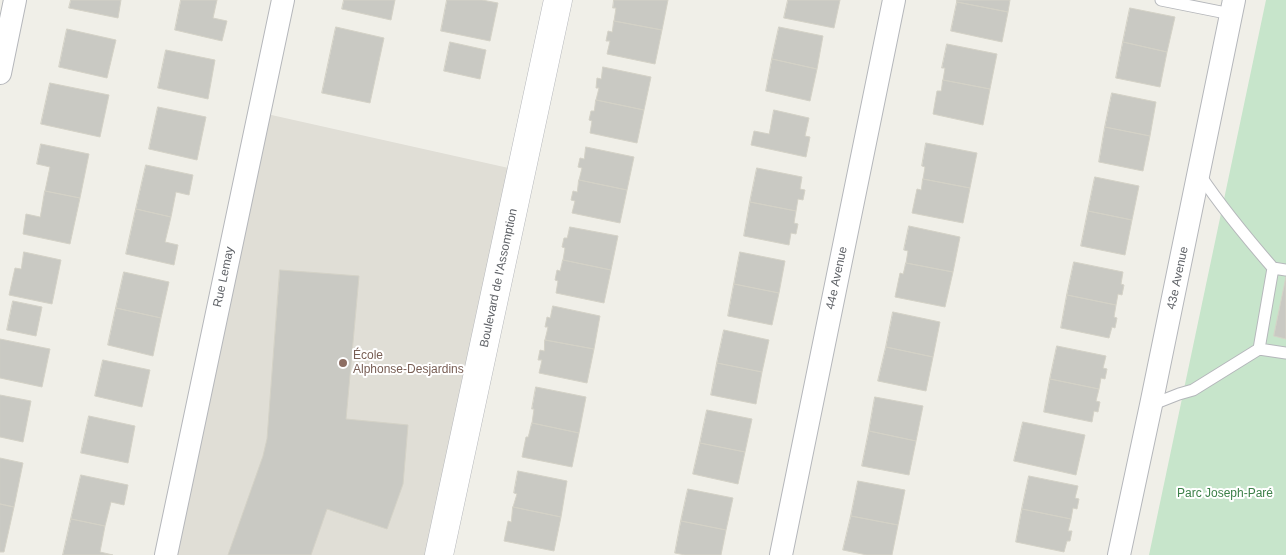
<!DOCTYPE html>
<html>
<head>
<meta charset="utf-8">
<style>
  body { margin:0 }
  canvas { display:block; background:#f0efe8 }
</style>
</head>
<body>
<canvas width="1286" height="555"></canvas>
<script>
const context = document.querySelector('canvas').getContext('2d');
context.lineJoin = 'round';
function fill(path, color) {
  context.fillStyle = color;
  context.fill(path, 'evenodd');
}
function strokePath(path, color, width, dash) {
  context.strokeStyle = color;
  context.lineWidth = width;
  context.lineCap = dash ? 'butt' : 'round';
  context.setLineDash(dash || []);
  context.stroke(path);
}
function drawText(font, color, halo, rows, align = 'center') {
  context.font = font + ' Arial,sans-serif';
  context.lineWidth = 4;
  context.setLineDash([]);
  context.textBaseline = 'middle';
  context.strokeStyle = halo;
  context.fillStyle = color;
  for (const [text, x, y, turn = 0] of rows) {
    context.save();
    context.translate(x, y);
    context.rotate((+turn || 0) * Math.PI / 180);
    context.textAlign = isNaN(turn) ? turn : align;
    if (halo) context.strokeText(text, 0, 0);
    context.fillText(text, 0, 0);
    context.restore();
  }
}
const education = new Path2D(`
  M258 112 522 171 439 555H166Z`);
const green = new Path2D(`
  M1266 0H1286V555H1149Z`);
const building = new Path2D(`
  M71 0H121L118 18 69 8Z
  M181 0H217L213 18 227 21 222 41 175 30Z
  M344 0H395L391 20 342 9Z
  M447 0H482L498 3 490 41 441 31Z
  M614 0H668L662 30 614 21 616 8H613Z
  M788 0H840L834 28 784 18Z
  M957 0H1010L1008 12 957 2Z
  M957 2 1008 12 1002 42 951 31Z
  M1130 8 1175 17 1167 52 1123 42Z
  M614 21 662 30 655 64 607 54 610 41H606L608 31 612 32Z
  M336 27 384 38 370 103 322 93Z
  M779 27 823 36 817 69 772 59Z
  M67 29 116 40 107 78 59 67Z
  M450 42 486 50 480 79 444 71Z
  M1123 42 1167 52 1160 87 1116 78Z
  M947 44 997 54 990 89 943 80 945 68H942Z
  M166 50 215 60 208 99 158 88Z
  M772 59 817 69 810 101 766 91Z
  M603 67 651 77 644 110 596 100 599 88H596L597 78 601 79Z
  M943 80 990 89 983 125 933 114 937 91H941Z
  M50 83 109 95 100 137 41 124Z
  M1112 93 1156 102 1150 136 1105 127Z
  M596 100 644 110 637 143 590 133 592 121 589 120 591 111H594Z
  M158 107 206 117 197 160 149 149Z
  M774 110 809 118 805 136 810 137 806 157 751 145 754 131 769 134Z
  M1105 127 1150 136 1143 171 1099 162Z
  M926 143 977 153 970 188 923 179 925 167 922 166Z
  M41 144 89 154 80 198 45 191 50 167 37 164Z
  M586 147 634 157 627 190 579 180 582 168 578 167 580 158 584 159Z
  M146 165 193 175 189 195 176 192 171 217 136 209Z
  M757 168 802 177 800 189 805 190 803 200 798 199 796 211 750 202Z
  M1095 177 1139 186 1132 220 1088 211Z
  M923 179 970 188 963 223 912 213 917 189 921 190Z
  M579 180 627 190 620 223 572 213 575 201 571 200 573 191 577 192Z
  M45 191 80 198 70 244 23 234 26 214 40 217Z
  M750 202 796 211 794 223 798 224 796 234 791 233 789 245 744 236Z
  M136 209 171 217 165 242 178 245 174 265 126 254Z
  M1088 211 1132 220 1125 255 1081 246Z
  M909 226 960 237 953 272 906 263 908 251 904 250Z
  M570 227 618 236 611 270 563 260 565 248 562 247 564 238H567Z
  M24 252 61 260 52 304 9 295 15 268 21 269Z
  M740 252 785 261 779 293 734 284Z
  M563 260 611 270 604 303 556 293 558 281 555 280 557 270 560 271Z
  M1074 262 1123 272 1121 284 1124 285 1122 295 1118 294 1116 305 1067 295Z
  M906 263 953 272 945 307 895 297 900 273 903 274Z
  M280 270 359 276 346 419 408 425 403 484 387 529 327 509 311 555H228L263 456 267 439Z
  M124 272 169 282 161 318 116 308Z
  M1286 277V339L1274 336Z
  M734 284 779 293 772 325 728 316Z
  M1067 295 1116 305 1114 317 1117 318 1115 328 1112 327 1109 338 1061 328Z
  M13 301 42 307 36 336 7 330Z
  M553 306 600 316 594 349 545 340 548 327H545L547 317 550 318Z
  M116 308 161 318 153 356 108 345Z
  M893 312 940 322 933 357 886 347Z
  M724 330 769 340 762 372 717 363Z
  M0 339 50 349 42 387 0 378Z
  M545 340 594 349 587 383 539 373 542 360H538L540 350 544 351Z
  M1057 346 1106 356 1103 368 1107 369 1105 379 1101 378 1099 389 1050 379Z
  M886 347 933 357 926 391 878 381Z
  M103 360 150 370 142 407 95 396Z
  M717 363 762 372 756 404 711 395Z
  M1050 379 1099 389 1096 401 1100 402 1098 412 1094 411 1092 422 1044 412Z
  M536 387 586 397 579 433 532 423 534 409H532Z
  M0 395 31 401 23 442 0 437Z
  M875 397 923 406 916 441 869 431Z
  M707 410 752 419 745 452 700 443Z
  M89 416 135 426 128 463 81 453Z
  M1023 422 1085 435 1076 475 1014 461Z
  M532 423 579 433 572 467 522 457 526 437H528Z
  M869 431 916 441 909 475 862 466Z
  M700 443 745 452 738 484 693 474Z
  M0 458 23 463 14 507 0 504Z
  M518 471 567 481 561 517 513 507 517 494 514 493Z
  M81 475 128 485 124 505 111 502 105 526 71 519Z
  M1029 476 1078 486 1075 498 1079 499 1077 509 1073 508 1071 519 1022 509Z
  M858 481 905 490 898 525 851 516Z
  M688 489 733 498 726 530 681 521Z
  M0 504 14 507 4 552H0Z
  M513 507 561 517 554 551 504 541 508 521 511 522Z
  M1022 509 1071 519 1068 531H1072L1070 541H1067L1064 552 1016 542Z
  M851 516 898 525 892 555H867L843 550Z
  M71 519 105 526 100 552 113 555H63Z
  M681 521 726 530 721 555H685L675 553Z`);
const service = new Path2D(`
  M1161 0 1231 14
  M1200 175C1222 208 1247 238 1273 268
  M1259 349 1273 268 1286 270
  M1151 405 1179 394 1193 390 1259 349 1286 353`);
const minor = new Path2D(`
  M0 73 15 0
  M166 555 283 0
  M781 555 894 0
  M1119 555 1151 405 1234 0`);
const tertiary = new Path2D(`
  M439 555 558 0`);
const markers = [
  [343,363,5,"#8d6e63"]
];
const streetNames = [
  ["Rue Lemay",224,277,-78],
  ["Boulevard de l'Assomption",499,278,-78],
  ["44e Avenue",837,278,-78],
  ["43e Avenue",1178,278,-78]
];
const educationNames = [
  ["École",353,356],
  ["Alphonse-Desjardins",353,370]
];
const parkNames = [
  ["Parc Joseph-Paré",1225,494]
];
fill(education, '#e0ded6');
fill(green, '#c7e5cb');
fill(building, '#c9c9c3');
strokePath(building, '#d4d2c7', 1);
strokePath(service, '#b5b7bb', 13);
strokePath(minor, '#b5b7bb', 24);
strokePath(tertiary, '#b5b7bb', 29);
strokePath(service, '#fff', 11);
strokePath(minor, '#fff', 22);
strokePath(tertiary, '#fff', 28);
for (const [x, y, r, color] of markers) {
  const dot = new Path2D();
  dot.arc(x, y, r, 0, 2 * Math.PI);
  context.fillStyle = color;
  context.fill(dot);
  strokePath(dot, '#fff', 2);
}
drawText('12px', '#5f6267', '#fff', streetNames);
drawText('12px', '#785e54', '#fff', educationNames, 'left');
drawText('12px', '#3d8049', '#fff', parkNames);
</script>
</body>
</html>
